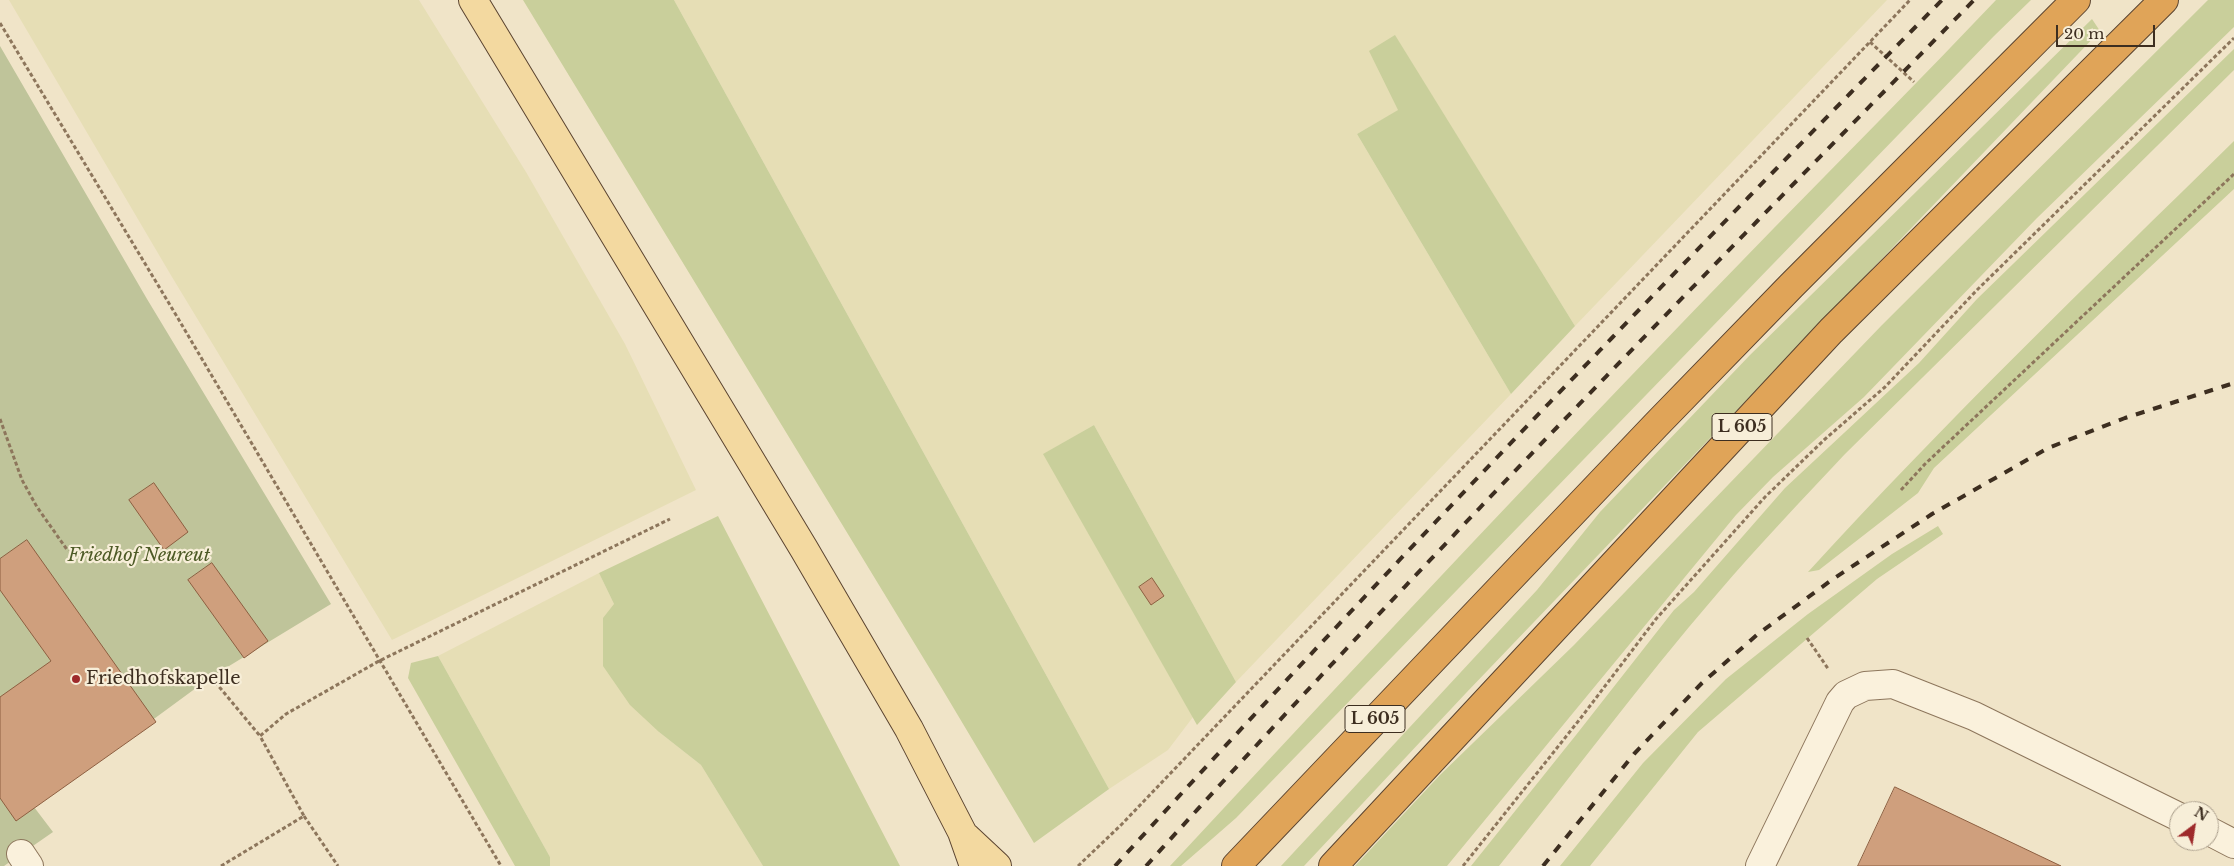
<!DOCTYPE html>
<html>
<head>
<meta charset="utf-8">
<style>
  body { margin:0 }
  #map { position:relative; width:2234px; height:866px; overflow:hidden; background:#f0e4c8; font-family:"Libre Baskerville",serif }
  canvas { display:block }
  .north { position:absolute; left:2169px; top:801px; width:50px; height:50px; box-sizing:border-box; background:#f7eed8; border:1px solid #ada18e; border-radius:50%; rotate:31deg; font-size:14px; font-weight:700; line-height:20px; text-align:center; color:#3d2e20 }
  .north::after { content:''; display:block; margin:auto; width:18px; height:22px; background:#9e2a2b; clip-path:polygon(50% 0,100% 100%,50% 72%,0 100%) }
  .scale { position:absolute; left:2056px; top:25px; width:99px; height:22px; box-sizing:border-box; border:2px solid #3d2e20; border-top:0; padding-left:6px; font-size:15px; line-height:18px; white-space:nowrap; color:#3d2e20; -webkit-text-stroke:4px #f7eed8; paint-order:stroke }
</style>
</head>
<body>
<div id="map">
<canvas width="2234" height="866"></canvas>
<div class="north">N</div>
<div class="scale">20 m</div>
</div>
<script>
const context = document.querySelector('canvas').getContext('2d');
context.lineJoin = 'round';
function fill(path, color) {
  context.fillStyle = color;
  context.fill(path, 'evenodd');
}
function strokePath(path, color, width, dash) {
  context.strokeStyle = color;
  context.lineWidth = width;
  context.lineCap = dash ? 'butt' : 'round';
  context.setLineDash(dash || []);
  context.stroke(path);
}
function drawText(font, color, halo, rows, align = 'center') {
  context.font = font + ' "Libre Baskerville",serif';
  context.lineWidth = 4.5;
  context.setLineDash([]);
  context.textBaseline = 'middle';
  context.strokeStyle = halo;
  context.fillStyle = color;
  for (const [text, x, y, turn = 0] of rows) {
    context.save();
    context.translate(x, y);
    context.rotate((+turn || 0) * Math.PI / 180);
    context.textAlign = isNaN(turn) ? turn : align;
    if (halo) context.strokeText(text, 0, 0);
    context.fillText(text, 0, 0);
    context.restore();
  }
}
const farmland = new Path2D(`
  M9 0H419L526 172 625 344 696 490 392 640 172 277Z
  M674 0H1887L1575 326 1395 36 1399 110 1357 134 1511 394 1236 682 1094 425 1044 454 1193 717 1168 750 1109 789Z
  M599 573 614 604 659 732 701 765 763 866H550V857L438 656Z`);
const green = new Path2D(`
  M523 0H674L1109 789 1034 843 941 687Z
  M1996 0H2031L1994 36 1236 818 1181 866H1170C1369 652 1569 438 1774 228 1848 152 1923 77 1996 0Z
  M2208 0H2234V27L2037 218 1864 397 1773 477 1736 515 1447 866H1355L1440 775 1574 645 1882 325Z
  M2092 19 2100 31 1466 693 1304 866H1281L1537 590 1600 512 1750 355Z
  M1395 35 1575 326 1511 394 1357 134 1398 110 1369 51Z
  M2234 49V70L1845 454C1802 500 1758 546 1717 594 1641 682 1572 776 1499 866H1471L1576 735 1674 610 1694 592 1785 488 1919 363 1977 299Z
  M2234 141V189L1934 468 1918 493 1819 570 1808 572C1944 423 2090 282 2234 141Z
  M1094 425 1236 682 1197 725 1043 454Z
  M718 516 900 866H763L701 765 659 732 630 705 603 666V618L614 604 599 573Z
  M1938 526 1943 534 1877 579 1698 732 1590 866H1560L1643 763 1726 679 1808 614 1892 554Z
  M438 656 550 857V866H515L408 678 411 663Z`);
const cemetery = new Path2D(`
  M0 46 147 299 331 604 211 677 34 807 53 832 4 866H0Z`);
const building = new Path2D(`
  M154 483 188 532 164 550 129 500Z
  M27 540 156 722 16 821 0 798V697L51 661 0 590V559Z
  M212 563 268 641 244 658 188 580Z
  M1152 578 1164 596 1151 605 1139 587Z
  M1895 787 2061 866H1858Z`);
const path = new Path2D(`
  M0 23 176 315 501 866
  M1870 42 1914 82
  M0 419 22 480 37 507 68 551
  M1901 490 1925 464 2234 174
  M1807 638 1829 670
  M211 677 260 736
  M304 816 338 866
  M221 866 304 816 260 736 286 714 379 661 670 519
  M1078 866 1122 824 1910 0
  M1463 866 1580 719 1656 619 1765 497 1824 440 1885 387 1977 290 2234 38`);
const minor = new Path2D(`
  M2209 831 2234 844
  M21 854 29 866
  M1760 866 1840 702 1846 695 1865 686 1893 684 1974 716 2179 817`);
const major = new Path2D(`
  M473 0 804 549 909 729 962 832 974 866
  M966 837 997 866`);
const highway = new Path2D(`
  M1236 866 1656 425 1791 286 2076 0
  M1333 866 1831 331 2164 0`);
const rail = new Path2D(`
  M1115 866C1384 571 1662 284 1942 0
  M1146 866C1414 570 1694 285 1974 0
  M1543 866 1634 754 1702 683 1758 634 1833 579 1932 514 2048 448 2125 418 2234 383`);
const markers = [
  [76,679,5,"#9e2a2b"]
];
const shields = [
  [1742,427,60],
  [1375,719,60]
];
const shieldNames = [
  ["L 605",1742,427],
  ["L 605",1375,719]
];
const parkNames = [
  ["Friedhof Neureut",139,556]
];
const poiNames = [
  ["Friedhofskapelle",86,679]
];
fill(farmland, '#e6deb5');
fill(green, '#c9cf9b');
fill(cemetery, '#bfc49a');
fill(building, '#cf9f7d');
strokePath(building, '#8d5f41', 1);
strokePath(minor, '#8d765c', 30);
strokePath(major, '#5b4430', 30);
strokePath(highway, '#5b4430', 30);
strokePath(path, '#8d765c', 3, [4, 2.5]);
strokePath(minor, '#faf1dc', 28);
strokePath(major, '#f3d9a0', 28);
strokePath(highway, '#e0a458', 28);
strokePath(rail, '#3d2e20', 4, [9, 9]);
for (const [x, y, r, color] of markers) {
  const dot = new Path2D();
  dot.arc(x, y, r, 0, 2 * Math.PI);
  context.fillStyle = color;
  context.fill(dot);
  strokePath(dot, '#f7eed8', 2);
}
for (const [x, y, w] of shields) {
  const box = new Path2D();
  box.roundRect(x - w / 2, y - 13.5, w, 27, 4);
  context.fillStyle = '#f7eed8';
  context.fill(box);
  strokePath(box, '#3d2e20', 1);
}
drawText('bold 16px', '#3d2e20', null, shieldNames);
drawText('italic 18px', '#4d5a26', '#f7eed8', parkNames);
drawText('18px', '#3d2e20', '#f7eed8', poiNames, 'left');
</script>
</body>
</html>
